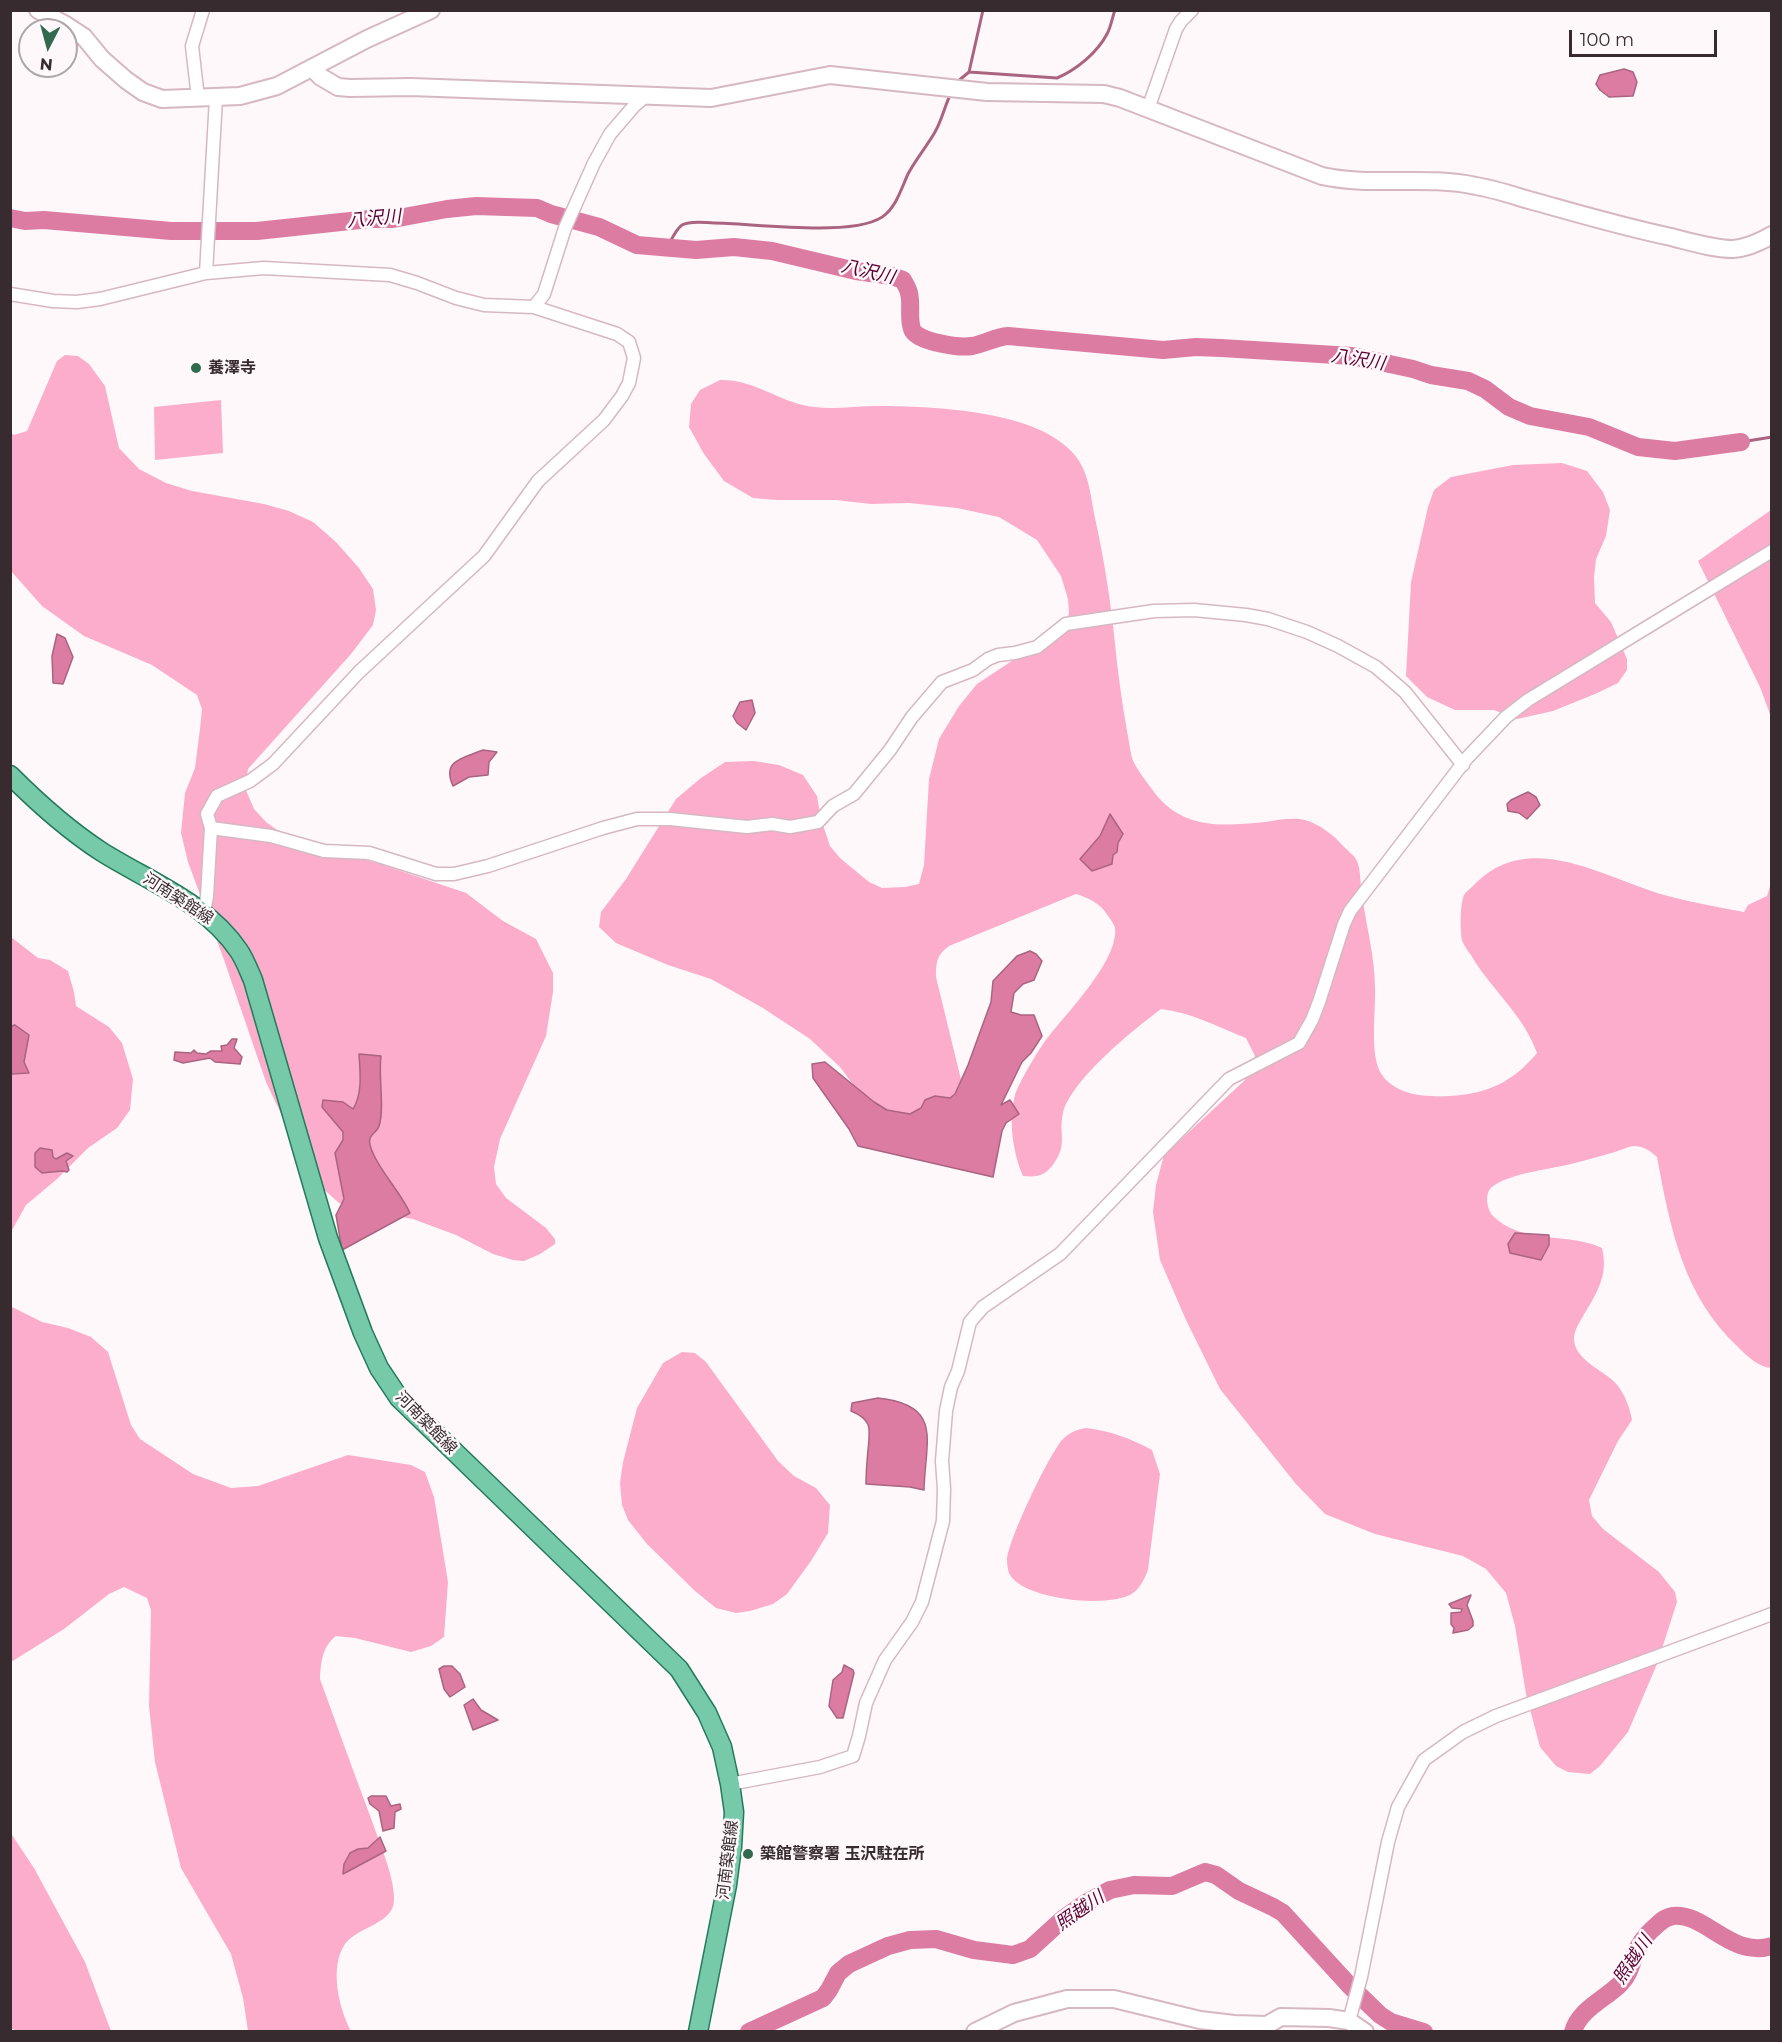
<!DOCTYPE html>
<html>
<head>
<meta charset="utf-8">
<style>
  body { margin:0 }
  #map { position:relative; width:1782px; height:2042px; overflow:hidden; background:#fef8fa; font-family:Montserrat,sans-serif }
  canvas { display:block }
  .frame { position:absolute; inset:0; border:12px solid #372b2f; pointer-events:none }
  .north { position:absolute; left:18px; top:18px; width:60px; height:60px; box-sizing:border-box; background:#fef8fa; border:2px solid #aea6a9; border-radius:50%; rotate:186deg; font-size:16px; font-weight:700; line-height:24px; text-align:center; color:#372b2f }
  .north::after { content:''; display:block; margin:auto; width:21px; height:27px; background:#32694f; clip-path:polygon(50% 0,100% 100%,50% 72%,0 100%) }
  .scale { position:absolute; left:1569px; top:30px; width:148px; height:27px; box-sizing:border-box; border:3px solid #372b2f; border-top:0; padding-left:8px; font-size:18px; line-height:21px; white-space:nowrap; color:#372b2f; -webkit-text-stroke:4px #fef8fa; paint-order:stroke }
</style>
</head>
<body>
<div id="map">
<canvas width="1782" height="2042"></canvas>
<div class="frame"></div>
<div class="north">N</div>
<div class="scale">100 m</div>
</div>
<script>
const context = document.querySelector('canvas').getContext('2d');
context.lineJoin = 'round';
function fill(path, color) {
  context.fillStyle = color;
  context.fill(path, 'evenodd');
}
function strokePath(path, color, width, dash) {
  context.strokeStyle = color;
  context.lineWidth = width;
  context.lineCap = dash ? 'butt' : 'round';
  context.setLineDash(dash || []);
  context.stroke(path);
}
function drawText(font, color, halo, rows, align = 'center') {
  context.font = font + ' Montserrat,"Noto Sans JP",sans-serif';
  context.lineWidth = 5;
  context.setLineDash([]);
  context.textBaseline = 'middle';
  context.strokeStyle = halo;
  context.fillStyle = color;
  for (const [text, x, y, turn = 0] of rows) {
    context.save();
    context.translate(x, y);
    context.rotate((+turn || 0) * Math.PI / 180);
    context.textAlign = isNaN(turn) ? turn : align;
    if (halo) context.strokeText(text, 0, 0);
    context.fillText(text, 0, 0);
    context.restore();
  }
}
const green = new Path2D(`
  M65 355 78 356 89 364 105 386 119 448 139 469 166 483 192 491 264 504 289 511 313 522 336 542 359 568 373 589 376 610 373 625 351 654 248 769 245 788 254 809 266 822 280 832 340 853 380 864 466 893 503 921 536 939 553 973V992L546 1036 500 1139 494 1167 496 1184 506 1198 546 1228 555 1239V1244L540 1254 524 1261 513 1260 493 1254 456 1235 413 1219 366 1211 339 1203 320 1186 307 1169 266 1082 223 957 188 862 181 833 185 793 195 768 200 729 202 709 197 695 152 665 84 636 42 606 11 571 10 433 14 435 27 431 57 361Z
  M720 380C751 379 774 398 803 405 827 411 852 406 877 406 931 406 1031 410 1070 450 1089 468 1090 493 1095 518 1104 559 1111 602 1115 644 1118 674 1122 702 1127 731 1129 740 1130 750 1132 758 1136 769 1147 782 1154 792 1183 830 1221 826 1265 822 1278 820 1292 817 1305 820 1319 824 1334 835 1343 846 1347 850 1355 856 1357 861 1361 870 1360 885 1362 895 1366 925 1375 957 1375 988 1376 1011 1369 1056 1382 1075 1397 1096 1426 1097 1450 1096 1487 1094 1513 1082 1537 1053 1524 1016 1494 992 1474 960 1471 954 1464 947 1462 940 1460 931 1460 904 1464 895 1466 892 1471 888 1474 885 1529 828 1602 877 1664 895 1690 902 1717 907 1744 912L1748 905 1767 896 1771 883V1368C1758 1367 1747 1356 1738 1347 1683 1296 1670 1227 1657 1157 1649 1150 1644 1146 1633 1146 1627 1147 1621 1150 1615 1152 1602 1156 1589 1159 1575 1163 1553 1169 1509 1173 1492 1187 1484 1193 1487 1210 1493 1216 1522 1245 1568 1232 1602 1248 1609 1276 1596 1294 1582 1318 1578 1325 1574 1331 1574 1339 1575 1362 1606 1370 1618 1386 1625 1395 1630 1408 1632 1420L1618 1441 1589 1500 1592 1516 1603 1529 1659 1572 1675 1592 1677 1602 1657 1664 1628 1732 1600 1766 1590 1774 1568 1772 1556 1766 1540 1747 1526 1694 1515 1626 1506 1593 1486 1569 1463 1556 1375 1534 1325 1514 1296 1484 1220 1389 1186 1320 1160 1260 1153 1212 1156 1185 1164 1155 1245 1080 1255 1056 1246 1038C1218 1027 1190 1012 1161 1009 1133 1030 1071 1080 1063 1113 1058 1135 1069 1144 1052 1166 1043 1177 1036 1177 1023 1176 1013 1153 1008 1120 1015 1095 1018 1084 1041 1045 1049 1036 1068 1012 1119 959 1115 928 1114 924 1111 920 1108 916 1101 904 1089 898 1076 894L949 946C937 955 936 962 936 977L965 1096 920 1134 860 1094 840 1067 810 1039 763 1008 711 979 668 965 616 943 599 927 601 912 626 879 676 799 701 778 725 762 754 761 779 765 803 775 817 796 821 819 830 846 840 858 869 882 882 888 905 887 919 884 924 865 929 779 939 739 959 706 977 684 1065 626 1069 613 1068 599 1061 576 1037 540 999 517 957 508 909 503 871 504 836 500H777L753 498 724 481 704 454 689 427 691 404 700 390Z
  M221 400 223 453 155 460 154 407Z
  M1562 463 1587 471 1603 492 1610 510 1606 536 1596 559 1594 577 1595 603 1611 622 1627 659V670L1618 683 1595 694 1553 711 1517 719 1494 710H1455L1427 697 1406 676 1411 582 1428 507 1434 490 1451 477 1513 465Z
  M1771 510V717L1760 687 1698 561Z
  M11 937 38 958 50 960 68 971 74 992 76 1006 109 1027 122 1043 133 1079 130 1110 117 1128 88 1148 57 1179 26 1205 11 1232Z
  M10 1306 42 1322 68 1328 91 1337 108 1352 131 1425 140 1439 193 1474 231 1488 258 1486 348 1455 411 1465 425 1472 434 1497 448 1582 444 1637 431 1646 411 1652 355 1638 336 1636C322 1647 321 1662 320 1679 337 1726 354 1773 372 1821 379 1842 395 1878 394 1900 394 1924 357 1927 345 1944 329 1967 339 2009 351 2031H248L243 1998 231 1954 181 1868 155 1762 149 1706 151 1610 147 1598 124 1587 109 1594 64 1629 11 1662Z
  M682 1352 695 1353 706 1362 778 1461 794 1476 816 1488 830 1505 828 1533 811 1561 787 1594 773 1604 750 1611 736 1613 716 1608 695 1591 647 1544 628 1520 622 1505 620 1483 623 1462 637 1408 663 1363Z
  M1086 1428C1110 1431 1130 1438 1152 1450L1160 1474 1148 1570C1145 1578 1140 1588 1133 1593 1111 1609 1021 1600 1009 1573 1008 1570 1007 1564 1007 1560 1008 1540 1049 1455 1062 1440 1070 1432 1076 1430 1086 1428Z
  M10 1832 34 1868 85 1962 111 2031 18 2032 11 2028Z`);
const water = new Path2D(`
  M1624 69 1633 72 1637 82 1633 96 1609 97 1600 90 1596 84 1600 75Z
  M57 634 65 638 73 657 63 684 53 683 52 656Z
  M752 700 755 713 746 730 737 723 733 716 740 702Z
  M483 750 497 752 489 762 488 775 469 777 453 786C441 760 464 758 483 750Z
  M1528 792 1536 797 1540 805 1527 819 1519 813 1508 811 1507 804 1511 800Z
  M1110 814 1123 834 1118 843 1117 852 1113 855 1112 864 1092 871 1080 859 1100 836Z
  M1030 951 1036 954 1042 961 1034 980 1023 984 1014 993 1011 1012 1021 1015H1034L1042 1036 1031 1053 1022 1062 1001 1105 1010 1100 1019 1114 1006 1123 1002 1131 993 1177 858 1146 849 1129 813 1078 812 1064 825 1062 874 1102 887 1110 910 1114 921 1108 925 1100 935 1096 950 1098 955 1094 968 1065 991 1002 993 981 1017 956Z
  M15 1025 29 1035 24 1062 29 1073 11 1074V1026Z
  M232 1039H237L234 1048 242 1057 240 1064 215 1062 210 1058 183 1063 174 1060 175 1052 191 1053 194 1050 197 1053 206 1054 211 1051H222L221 1046 227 1045Z
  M359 1054 381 1056C378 1076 385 1108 379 1126 377 1133 367 1135 370 1145 376 1167 400 1191 410 1213L342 1250 336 1215 344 1199 335 1153 343 1140V1132L322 1107 323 1100 343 1102 353 1109C363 1093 360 1071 359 1054Z
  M40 1148 52 1150 53 1157 56 1159 67 1153 73 1156 66 1161 69 1170 67 1172 62 1171 42 1173 35 1167V1153Z
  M1515 1233 1549 1235V1245L1541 1260 1510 1253 1508 1244Z
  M878 1398C944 1405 925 1441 924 1490L910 1487 866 1484C866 1473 867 1461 868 1450 870 1429 873 1420 851 1411L852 1403Z
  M1471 1595 1467 1605 1473 1621V1626L1468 1630 1453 1633 1454 1628 1451 1624V1613L1461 1612 1462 1609 1452 1608 1449 1604Z
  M844 1665 853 1670 854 1673 843 1718H837L829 1706 833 1680 842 1672Z
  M444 1666H452L460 1674 465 1687 450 1697 444 1689 439 1669Z
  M473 1699 481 1710 498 1720 473 1730 464 1705Z
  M371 1796H386L391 1806 400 1804 401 1809 395 1812 394 1828 383 1831 379 1811 370 1804 368 1798Z
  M380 1837 386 1851 343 1874 344 1864 350 1853 358 1849 368 1848Z`);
const stream = new Path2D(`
  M969 72 1057 78C1076 70 1097 53 1107 34 1111 27 1112 18 1115 10
  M957 82 969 72 983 10
  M667 248C671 241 675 230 682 225 691 220 705 223 714 223 752 223 860 239 886 214 897 204 902 187 908 174 916 159 927 146 935 132 942 120 945 105 951 93
  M1741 442 1772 437`);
const river = new Path2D(`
  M10 218 25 221 44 220 171 231H257L369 219H393L447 209 476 206 537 208 551 214 599 227 637 245 696 250 734 247 772 251 856 271 892 276 903 280C905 284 908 288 909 293 912 305 908 317 912 329 916 342 960 348 972 346 984 344 995 337 1008 336L1163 350 1196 347 1221 348 1352 356 1413 369 1431 375 1468 381 1485 389 1509 407 1530 416 1589 427 1638 447 1675 451 1741 442
  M749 2032 823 1998 829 1990 838 1973 849 1964 888 1946 910 1940 936 1939 974 1950 1013 1955 1030 1949 1064 1918 1084 1904 1110 1890 1134 1885 1172 1886 1205 1872 1216 1875 1239 1891 1273 1907 1283 1913 1349 1985 1380 2015 1391 2022 1424 2032
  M1573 2032C1579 2009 1606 1999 1621 1983 1631 1973 1632 1958 1639 1946 1643 1938 1650 1931 1657 1925 1661 1921 1667 1917 1673 1916 1705 1912 1731 1959 1772 1946`);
const street = new Path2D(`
  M198 98 192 46 203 10
  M1148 109 1176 29 1181 21 1192 10
  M206 273 216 98
  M10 294 53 301 77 302 100 299 206 273 264 268 390 275 417 283 456 298 484 305 534 307 617 334 629 342 634 358 629 383 622 396 604 420 538 481 484 556 359 672 273 764 250 781 217 796 207 814 211 828 207 896 204 912
  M534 307 544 294 565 228 594 163 610 134 634 106 646 96
  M211 828 271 836 324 851 369 853 436 874H454L488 866 603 828 637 819H670L747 827 772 824 790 827 818 822 833 806 854 794 890 750 912 717 942 682 973 670 988 659 998 655 1015 653 1037 647 1066 624 1154 611 1194 610 1246 615 1268 619 1307 632 1338 646 1376 667 1405 692 1463 765
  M730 1784 820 1767 853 1756 859 1736 866 1703 885 1660 912 1622 922 1602 943 1521 944 1489 942 1461 946 1411 951 1387 958 1371 970 1322 983 1307 1060 1254 1229 1079 1299 1043 1312 1020 1319 1002 1344 924 1350 911 1467 758 1506 717 1528 700 1772 551
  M1349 2021 1361 1977 1388 1842 1398 1807 1424 1760 1463 1732 1496 1716 1772 1614`);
const secondary = new Path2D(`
  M38 10 64 24 84 37 102 59 126 80 143 92 162 99 240 96 277 86 367 39 431 10
  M312 68 321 77 338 87 350 88 411 87 711 98 830 75 987 92 1104 94 1120 98 1322 176C1373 187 1425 175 1476 186 1494 189 1512 195 1529 200 1576 213 1623 227 1671 237 1691 242 1713 249 1733 249 1747 248 1760 242 1772 235
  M975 2032 1014 2013 1067 1999H1114L1200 2020 1234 2024 1267 2025 1281 2017 1329 2018 1349 2021 1365 2032`);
const primary = new Path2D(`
  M10 775C39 804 68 830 102 852 150 882 207 903 239 951 245 960 249 971 253 980L328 1238 363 1333 379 1368 399 1398 679 1669 707 1713 722 1747 730 1784 734 1812 732 1847 727 1885 698 2032`);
const markers = [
  [196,368,6,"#32694f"],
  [748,1854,6,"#32694f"]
];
const poiNames = [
  ["養澤寺",208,368],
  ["築館警察署 玉沢駐在所",760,1854]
];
const streetNames = [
  ["河南築館線",178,899,33],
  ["河南築館線",426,1423,46],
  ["河南築館線",728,1860,-83]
];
const waterNames = [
  ["八沢川",374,219,-5],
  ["八沢川",868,272,13],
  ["八沢川",1358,360,9],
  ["照越川",1080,1911,-35],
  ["照越川",1633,1960,-56]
];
fill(green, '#fbadcb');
fill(water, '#dc7ca3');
strokePath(water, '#aa6480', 1.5);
strokePath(stream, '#aa6480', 3);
strokePath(river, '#dc7ca3', 18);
strokePath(street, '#d6b8c2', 15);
strokePath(secondary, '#d6b8c2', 20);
strokePath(primary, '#247b5b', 21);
strokePath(street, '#fff', 12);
strokePath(secondary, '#fff', 16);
strokePath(primary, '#76caaa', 18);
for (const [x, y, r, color] of markers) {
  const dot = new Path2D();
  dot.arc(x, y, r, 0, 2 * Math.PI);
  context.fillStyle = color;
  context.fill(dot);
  strokePath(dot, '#fef8fa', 2);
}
drawText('bold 16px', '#372b2f', '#fef8fa', poiNames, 'left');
drawText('16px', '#372b2f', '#fef8fa', streetNames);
drawText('italic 18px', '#5b0233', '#fef8fa', waterNames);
</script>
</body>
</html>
